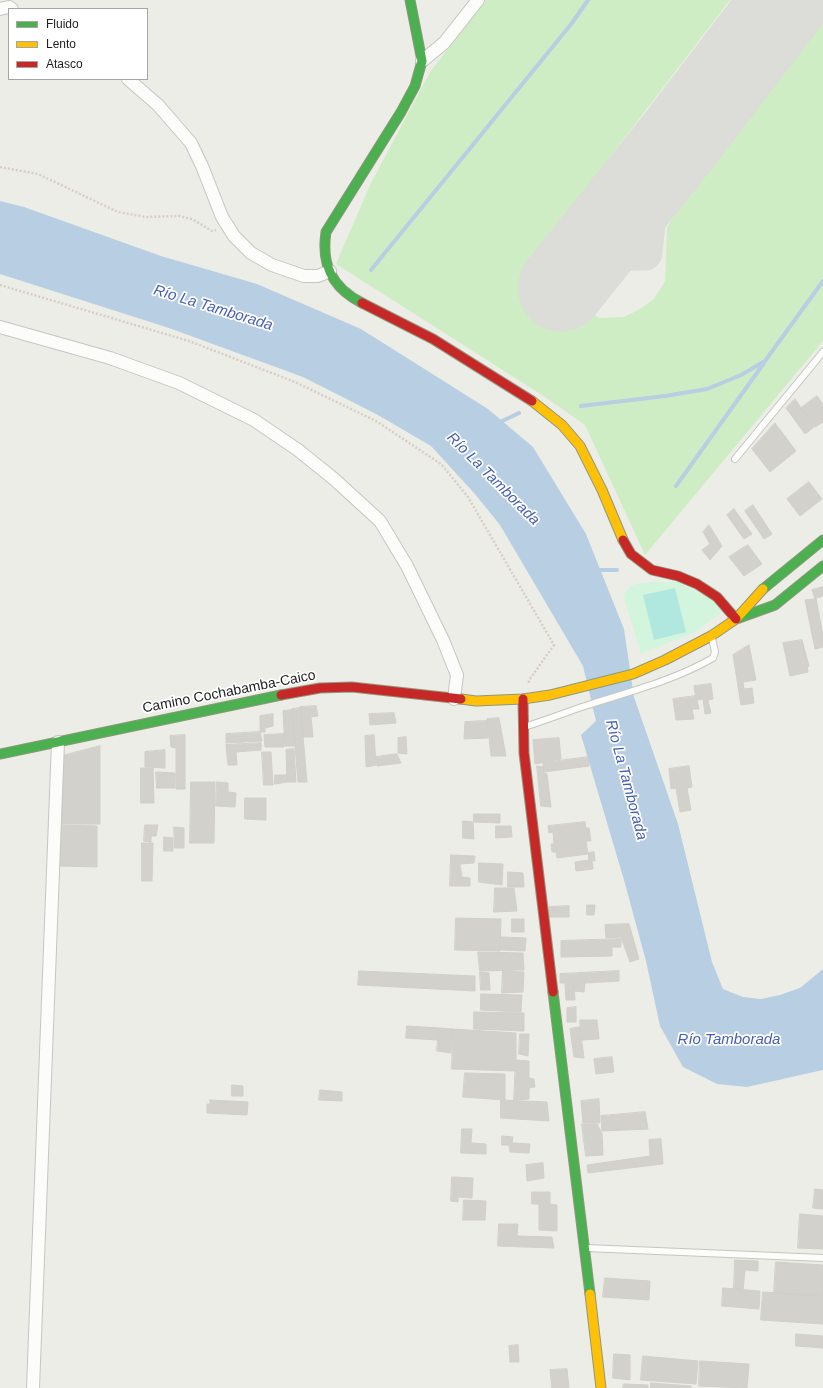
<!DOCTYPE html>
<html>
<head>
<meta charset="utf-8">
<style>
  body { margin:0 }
  #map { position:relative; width:823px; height:1388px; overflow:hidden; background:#edede7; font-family:Arial,sans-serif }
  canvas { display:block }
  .legend { position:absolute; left:8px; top:8px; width:140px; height:72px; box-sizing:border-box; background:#fff; border:1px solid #a5a5a5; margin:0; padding:5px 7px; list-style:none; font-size:12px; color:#1e1e1e }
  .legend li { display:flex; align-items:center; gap:8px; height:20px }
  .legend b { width:20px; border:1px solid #a5a5a5 }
</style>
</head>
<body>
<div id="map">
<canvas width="823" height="1388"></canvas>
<ul class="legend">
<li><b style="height:5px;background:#4caf50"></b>Fluido</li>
<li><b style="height:5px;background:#ffc107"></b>Lento</li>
<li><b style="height:5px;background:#c62828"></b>Atasco</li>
</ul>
</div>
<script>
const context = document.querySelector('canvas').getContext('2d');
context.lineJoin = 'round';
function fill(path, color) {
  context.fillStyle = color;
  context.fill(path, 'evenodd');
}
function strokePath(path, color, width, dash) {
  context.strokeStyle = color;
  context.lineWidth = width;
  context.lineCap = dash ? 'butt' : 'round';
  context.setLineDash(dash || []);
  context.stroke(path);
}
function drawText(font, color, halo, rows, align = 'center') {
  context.font = font + ' Arial,sans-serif';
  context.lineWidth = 3.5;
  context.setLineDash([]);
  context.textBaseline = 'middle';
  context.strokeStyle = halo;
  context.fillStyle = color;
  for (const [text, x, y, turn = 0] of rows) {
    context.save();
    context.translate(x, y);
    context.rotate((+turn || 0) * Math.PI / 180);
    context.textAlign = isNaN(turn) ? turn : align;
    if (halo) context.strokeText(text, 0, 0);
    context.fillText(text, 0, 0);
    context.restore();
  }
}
const grass = new Path2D(`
  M486 0H730L529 263 599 318 624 317 640 309 654 299 665 281 667 228 676 211 823 19V341L645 555 585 425 542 395 336 264 370 185 430 72Z`);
const park = new Path2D(`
  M655 582H678L711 599 721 610 720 614 693 633 641 654 624 598C625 582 642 583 655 582Z`);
const pitch = new Path2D(`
  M675 588 686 632 654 640 643 595Z`);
const water = new Path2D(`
  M0 201 24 207 161 256 257 284 361 329 488 409 533 447 586 534 624 629 634 697 678 824 712 962 723 989 743 997 761 999 780 995 800 988 823 969V1070L747 1087 717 1084 683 1067 660 1026 646 961 624 880 581 735 596 721 583 666 500 525 475 494 431 446 378 415 303 377 169 328 0 274Z`);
const stream = new Path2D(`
  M371 270 572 23 588 0
  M581 406 665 396 707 389 741 375 765 361 823 281
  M498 423 519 413
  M676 486 764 363
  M595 570H617`);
const taxiway = new Path2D(`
  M624 253H645L652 182 666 157`);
const runway = new Path2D(`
  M561 288 680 139 786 0`);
const building = new Path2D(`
  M817 396 823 404V422L815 427 801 408Z
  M795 399 814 427 805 434 786 408Z
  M775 423 796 451 770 472 752 449Z
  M809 482 822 499 800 516 787 499Z
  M753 505 772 534 764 539 745 511Z
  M734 509 752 534 744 539 727 515Z
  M709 525 722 546 710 560 702 550 710 544 703 532Z
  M748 545 762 564 744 576 729 557Z
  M823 587V596L816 598 823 636V647L815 649 805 600 815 599 812 590Z
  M802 640 809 666 807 667 808 672 790 676 783 643Z
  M749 645 756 680 743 682 744 689 752 688 754 703 741 705 733 655Z
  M711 684 713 699 708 700 711 713 705 714 703 699 696 700 694 686Z
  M696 696 699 709H692L694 719 676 720 673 699Z
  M316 706 318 716 311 717 313 737H303L300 707Z
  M300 708 304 747 307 782H298L292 709Z
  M292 710 295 746H285L283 711Z
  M394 713 396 723 370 725 369 714Z
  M273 714V726L265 728V732H260V716Z
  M499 718 506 756H491L487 719Z
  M487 721 488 738 464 739 465 722Z
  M260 732 262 741 226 743V734Z
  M284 734V747H265L264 735Z
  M185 735V789H176V748L171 747 170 736Z
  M374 735 376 765 366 767 365 736Z
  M406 737 407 754 398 753V738Z
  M559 738 561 759 535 764 533 740Z
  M261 743V750L236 752 237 765H228L226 745Z
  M100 746V824H62V756Z
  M294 749 296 782H287L286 750Z
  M165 750V768L145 767V752Z
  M262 752H271L273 785H264Z
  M397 754 401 763 377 766 376 757Z
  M588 757 589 766 544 772 543 763Z
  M537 766 543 767 544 773 547 774 551 807 541 806Z
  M689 766 692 787 687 788 691 810 680 812 676 788 671 789 669 769Z
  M141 768H153L154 803H141Z
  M156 772 175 773V788H157Z
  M275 775H287V782L275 784Z
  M191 782H215L214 843H190Z
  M217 782 228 783V792L236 793 235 807 216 806Z
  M245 798H266V820L245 819Z
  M474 814H500V823L474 822Z
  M463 821 473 822 474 839 463 838Z
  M585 822 586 828H589L591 841H586L588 854 557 858 556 852H552L551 844H554L553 832 549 833 548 826Z
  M61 825 97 826V867L60 866Z
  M145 825H158L156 836H151V842L144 841Z
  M496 826H511L512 837 496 838Z
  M174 827 184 828V848H175Z
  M164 837 173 838V851H164Z
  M142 843H153L152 881H142Z
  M594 852 595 861H592L593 869 576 871 575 862 589 860 588 853Z
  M451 855 475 856 474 863 460 864 462 877 470 878V886H450Z
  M479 863 503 864 502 885 479 882Z
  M508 872 523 873 524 887H508Z
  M495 888H514L517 911 494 912Z
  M587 905H595L594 915H587Z
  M569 906V917H549V907Z
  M456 918 501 919 500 951 455 950Z
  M512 919H524V932H512Z
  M629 924 639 959 630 962 621 937 606 938 605 925Z
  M501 937 526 938 525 951 501 950Z
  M621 939V947H612V956L561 957V941Z
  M478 952 523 953 524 970 480 971Z
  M359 971 475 976V991L358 985Z
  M503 971 524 972 523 992 502 993Z
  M619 971V981L585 983 584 992 575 991 574 983H560V974Z
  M480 972 489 973 490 990H481Z
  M574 983 575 1000H566L565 984Z
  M481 994 522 995 521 1012 481 1010Z
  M576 1007V1022H567V1008Z
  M474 1012 524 1013V1031L474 1029Z
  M580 1020H597L599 1039 582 1040Z
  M407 1026 439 1028 438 1040 406 1038Z
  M580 1027 584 1058 574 1057 570 1029Z
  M439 1028 453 1029 451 1053 437 1051Z
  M453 1029 516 1033V1071L452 1069Z
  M520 1034H529L528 1056 519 1054Z
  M612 1057 614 1072 596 1074 594 1059Z
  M516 1060 529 1061V1078L534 1079 535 1087 529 1088V1099L514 1100Z
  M465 1073 505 1074V1100L463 1097Z
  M232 1085 243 1086V1096H232Z
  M320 1090 342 1092V1101L319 1100Z
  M599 1099 600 1123H583L581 1101Z
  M210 1100 248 1102 247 1115 207 1113V1104H210Z
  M501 1100 547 1102 549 1121 501 1118Z
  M645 1112 648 1129 602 1131 601 1116Z
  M582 1124H597L602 1133 603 1155 586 1156Z
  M462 1129H472L471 1143 486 1144V1154L461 1153Z
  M502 1136 513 1137 512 1143 530 1144 529 1153 510 1152 509 1145H502Z
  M661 1139 663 1164 588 1173 587 1165 650 1156 649 1140Z
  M543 1163 544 1178 527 1181 526 1165Z
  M452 1177 473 1178 472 1198 458 1197V1202L451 1201Z
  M815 1189 823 1190V1209L813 1208Z
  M532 1192H550V1204L557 1205V1231L539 1230V1204H532Z
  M464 1200 486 1201 485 1220H463Z
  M800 1214 823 1216V1249L798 1248Z
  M499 1224H518L517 1236 552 1237 554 1248 498 1246Z
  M735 1260 758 1261V1271L745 1270 743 1290 734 1289Z
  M776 1262 823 1265V1296L774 1293Z
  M605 1278 650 1281 649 1300 603 1297Z
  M723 1288 760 1291 759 1309 722 1306Z
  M763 1292 823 1296V1324L761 1320Z
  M796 1334 823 1336V1348L796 1346Z
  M518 1345 519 1362H510L509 1346Z
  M614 1354 630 1355V1380L613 1378Z
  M643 1356 698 1361 696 1384 641 1380Z
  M700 1361 749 1364 747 1388 699 1386Z
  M567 1369 569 1388H552L550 1370Z
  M651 1383 691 1386V1388H651Z
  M624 1384 648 1385V1388H623Z`);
const path = new Path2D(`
  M0 167 38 174 118 212 146 217 179 216 192 219 212 231 216 230
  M0 285 189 341 295 382 376 421 441 464 468 497 554 645 530 679 528 684`);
const lane = new Path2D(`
  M735 459 823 352
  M524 727C544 721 564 713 585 706 628 692 673 681 713 658L715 652 712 638
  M586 1248 823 1258`);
const street = new Path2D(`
  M0 9 9 7 12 9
  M422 61 444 43 478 0
  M128 79 158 105 191 143 202 166 222 217 234 236 251 253 272 265 304 276H318L330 271
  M0 327 110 358 179 383 254 420 298 450 334 479 380 521 407 566 443 640 457 675 454 699
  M33 1388 58 742`);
const fast = new Path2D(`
  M362 303C332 288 321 265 326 232L401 112 415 86 422 61 410 0
  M763 589 823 540
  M739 618 775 605 823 566
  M0 754 281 695
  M553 992 590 1294`);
const slow = new Path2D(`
  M532 401 562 425 580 446 602 490 623 540
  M461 699 476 701 523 699 550 695 633 674 665 660 711 636 736 619 763 589
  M590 1294 601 1388`);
const jam = new Path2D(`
  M362 303 433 339 532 401
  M623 540 631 554 652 570 678 576 697 584 717 597 736 619
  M281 695 320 688 352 687 461 699
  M523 699 524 753 553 992`);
const streetNames = [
  ["Camino Cochabamba-Caico",229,692,-11]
];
const waterNames = [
  ["Río La Tamborada",213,308,17],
  ["Río La Tamborada",493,479,45],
  ["Río La Tamborada",626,780,75],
  ["Río Tamborada",729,1040]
];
fill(grass, '#cfedc4');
fill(park, '#d4f5dd');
fill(pitch, '#b0e8df');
fill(water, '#b8cee2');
strokePath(stream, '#b8cee2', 4);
strokePath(taxiway, '#dcdcd8', 35);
strokePath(runway, '#dcdcd8', 87);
fill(building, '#d2d1cc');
strokePath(building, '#d0cfc8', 1);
strokePath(lane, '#c5c5c3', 8);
strokePath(street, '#c5c5c3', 14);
strokePath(fast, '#8f987e', 11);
strokePath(slow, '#8f987e', 11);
strokePath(jam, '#8f987e', 11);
strokePath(path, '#d7cdc7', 2.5, [2, 2]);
strokePath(lane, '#fcfcfb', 6);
strokePath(street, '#fcfcfb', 12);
strokePath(fast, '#4caf50', 9);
strokePath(slow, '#ffc107', 9);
strokePath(jam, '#c62828', 9);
drawText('14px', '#1e1e1e', '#fff', streetNames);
drawText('italic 15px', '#465eb3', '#fff', waterNames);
</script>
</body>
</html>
